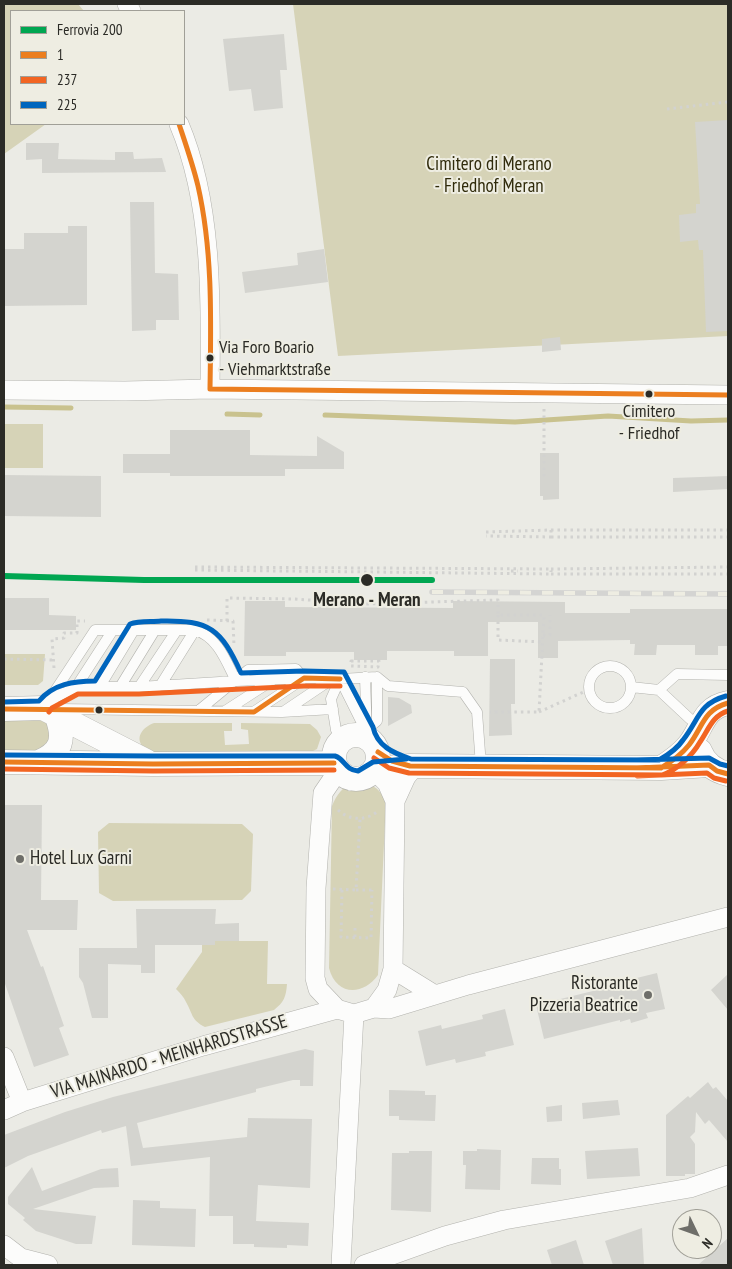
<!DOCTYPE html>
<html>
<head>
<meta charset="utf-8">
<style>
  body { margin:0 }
  #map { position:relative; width:732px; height:1269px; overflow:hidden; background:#ebebe5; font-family:"PT Sans Narrow",sans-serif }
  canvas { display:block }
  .frame { position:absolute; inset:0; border:5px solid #2b2b26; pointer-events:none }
  .legend { position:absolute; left:10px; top:10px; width:175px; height:115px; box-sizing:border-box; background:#eeede2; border:1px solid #a09f97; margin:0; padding:6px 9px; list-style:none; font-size:15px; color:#2b2b26 }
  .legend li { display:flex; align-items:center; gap:10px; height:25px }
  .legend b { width:25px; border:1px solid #a09f97 }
  .north { position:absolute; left:672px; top:1209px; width:50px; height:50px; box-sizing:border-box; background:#eeede2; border:1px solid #a09f97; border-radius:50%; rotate:132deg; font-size:14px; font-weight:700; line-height:20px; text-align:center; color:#2b2b26 }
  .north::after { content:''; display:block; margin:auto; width:18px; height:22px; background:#6e6e69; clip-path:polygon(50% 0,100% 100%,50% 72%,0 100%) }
</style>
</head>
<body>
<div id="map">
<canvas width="732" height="1269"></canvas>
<div class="frame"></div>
<ul class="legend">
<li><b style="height:6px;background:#00a651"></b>Ferrovia 200</li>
<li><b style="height:6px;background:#eb7e1f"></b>1</li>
<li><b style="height:6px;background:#f26522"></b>237</li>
<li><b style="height:6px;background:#0065bd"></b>225</li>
</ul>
<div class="north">N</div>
</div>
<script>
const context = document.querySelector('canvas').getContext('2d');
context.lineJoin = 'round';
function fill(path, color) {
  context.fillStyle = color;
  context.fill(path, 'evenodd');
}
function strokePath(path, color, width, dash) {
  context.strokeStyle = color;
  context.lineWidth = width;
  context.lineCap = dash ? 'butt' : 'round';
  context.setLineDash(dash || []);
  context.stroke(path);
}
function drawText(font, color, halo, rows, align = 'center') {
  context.font = font + ' "PT Sans Narrow",sans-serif';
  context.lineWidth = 4;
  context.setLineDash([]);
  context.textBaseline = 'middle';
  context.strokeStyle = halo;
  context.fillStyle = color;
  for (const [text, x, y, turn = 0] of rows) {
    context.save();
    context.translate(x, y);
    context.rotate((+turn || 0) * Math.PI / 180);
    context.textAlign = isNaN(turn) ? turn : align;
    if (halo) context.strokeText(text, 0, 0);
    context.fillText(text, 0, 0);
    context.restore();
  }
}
const green = new Path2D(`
  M4 4H78L84 11H11V124H46L4 154Z
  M293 4H728V336L338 356Z
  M4 424H43V468H4Z
  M4 654H45L43 681 38 685H4Z
  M4 719H36L50 724 48 750 4 753Z
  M154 723H232V731H224L225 745 249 744 248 730 241 729V723L310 724 317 730 321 737 317 749 313 751 157 754C153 753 148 751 145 749 133 738 143 727 154 723Z
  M353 782C372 782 380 788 388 805L385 821 378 975C363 996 336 996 329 968L332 806C337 794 342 788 353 782Z
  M109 823 242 824 253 834 251 891 242 900 113 901 99 893 98 832Z
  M215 941H268L267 984H287C286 997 284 1002 274 1010L205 1027C191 1020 193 1014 186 1002 184 997 180 993 176 989L202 952V945Z`);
const stream = new Path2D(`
  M4 407 71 408
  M227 414 260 415
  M325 415 515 422 608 416 691 421 728 420`);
const building = new Path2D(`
  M284 34 287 70H280L283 108 254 111 251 89 229 91 223 39Z
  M728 120V331L706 332 703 250H699L698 240 680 242 679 215 696 213V204H700L695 122Z
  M26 143H59L58 159 115 160V152H133L134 159 162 158 166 172 42 173V159L26 160Z
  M130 202H154L155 273 178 274 179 320H156V330L132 331Z
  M68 226H87V305L4 306V249H24V233H68Z
  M324 249 328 282 245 293 242 272 298 265 297 253Z
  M560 337 561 350 542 352V339Z
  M170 430H250V455L317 456V436L344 452V469H285V476H170V473H123V454H170Z
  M540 453H559V499L543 500V496H540Z
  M4 475 101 476V517L4 516Z
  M728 476V489L673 492V478Z
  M4 598H49V615L76 616V630H4Z
  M245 601H285V607L453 608V601L565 602V613H630V609H728V646H718V655H695V645H657L656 655H634L635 644H630V640L558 641V658H538V622H488V656H454V651H387V660H354V652H286V656H244Z
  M490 659H515V704H511L512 735 489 736Z
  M388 697 399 698 411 705 412 713 388 726Z
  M4 805H42L41 900H78L77 930H27L41 967 43 966 64 1026 59 1028 69 1055 34 1067 4 981Z
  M136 909H216L215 924 239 923V941H215V945H155V973H141V965L108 964V1018H92L83 983 79 977V948H137Z
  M657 973 665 1009 646 1013 648 1018 631 1023 630 1019 620 1022V1020L544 1039 536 1005 597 990 596 988Z
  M728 974V1010L711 990Z
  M505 1009 514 1045 485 1052 486 1056 456 1063 455 1059 426 1066 418 1031 441 1025 442 1029 483 1019 482 1015Z
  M305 1049 314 1051 313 1086H300V1080H293L256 1089V1092L137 1123 143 1148 247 1137 248 1118 312 1119 310 1188 258 1185 256 1221 309 1223 308 1246 287 1245V1248L254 1247V1244H233V1216H209L210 1157 131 1166 126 1126 102 1133 101 1130 28 1156 4 1168V1135L65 1112 113 1097Z
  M708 1082 713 1089 716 1087 728 1101V1142L709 1120 705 1124 696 1112 695 1132 690 1137 695 1144V1174H685V1176H666V1115L688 1096 690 1098Z
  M389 1090 425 1091V1095H436L435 1121 399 1120V1116H389Z
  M618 1100 620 1115 583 1119 582 1103Z
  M562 1105V1121L547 1122 546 1107Z
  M638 1148 640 1176 587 1179 585 1151Z
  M477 1149 501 1150 500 1190 465 1189 466 1165H463V1151H477Z
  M409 1151H432L431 1212 391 1210 392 1153H409Z
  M532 1158H559V1169H561V1185L531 1184Z
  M32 1167 42 1191 101 1169 118 1168 119 1187 94 1188 33 1209 96 1216 92 1244H76L36 1231 23 1220 25 1218 8 1204V1197Z
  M133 1200 160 1201V1208L196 1209 195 1247 132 1245Z
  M642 1228 644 1265H613L605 1241Z
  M728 1238V1265H698Z
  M576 1240 584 1265H552L547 1250Z`);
const path = new Path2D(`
  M667 109 728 102
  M544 409V480
  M551 530H728
  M486 532 551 530V537L486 536
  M551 537H728
  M195 567 551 569V572
  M551 569 728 567
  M195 570 551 574V573
  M511 571H518
  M551 574H728
  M498 615V640L543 642
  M207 620 233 621 234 646
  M227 621V598L295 599 365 604 498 600V615H544L539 712H490
  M543 635H550V615
  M4 659 54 660
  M351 661H379L378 667 351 666Z
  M54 668 52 639 64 638V633H77V621H85
  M539 712 590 689
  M348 790 363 786
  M338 810C350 821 366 821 378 811
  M333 889 356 890 360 819
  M342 890 341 937 371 938 372 890
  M356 890H373
  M355 937V928`);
const service = new Path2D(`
  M589 687a21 21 0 1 1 42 0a21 21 0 1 1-42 0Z
  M365 677 367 738
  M377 677 388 686 463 692 477 712 481 766
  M340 679 331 699 336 730 343 739
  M340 679 364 727
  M160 686 195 630
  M76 687 113 630
  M120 687 155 630
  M139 687 177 630
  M631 687 659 690 690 719 701 722
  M99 688 134 630
  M659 690 677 674 728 675
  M49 700 95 630H195C218 637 226 661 236 681
  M47 702 76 687H139L236 681 304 678 340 679 377 677V721L366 730
  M59 709 282 712 333 709
  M198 711 248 670 296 669 304 678
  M225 711 273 680
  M255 711 303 679
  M283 712 332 679`);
const minor = new Path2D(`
  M127 4 131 11
  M179 124C213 204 211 303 210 389
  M4 390 125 391 210 389 728 395
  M338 771 323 793 316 888 315 978 318 989 337 1009 354 1014 374 1008 389 1009 468 985 728 917
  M395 801 406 777 415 766
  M393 969 435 995
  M374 1008 387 990 393 969 395 801 387 783 374 770
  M4 1057 22 1102
  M4 1110 22 1102 203 1046 337 1009
  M4 1245 21 1258 48 1265
  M341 1265 354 1014
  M364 1265 445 1236 504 1220 690 1188 728 1175`);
const tertiary = new Path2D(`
  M4 709 43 708 146 761
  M334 757a22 22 0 1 1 44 0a22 22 0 1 1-44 0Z
  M700 751C705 764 715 771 728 774
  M4 762 153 764 334 763
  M39 762C62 752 65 739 57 717
  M661 768C672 761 681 755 689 745 703 728 702 708 728 703
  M375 769 410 766 661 768 709 765`);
const rail = new Path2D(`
  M432 592 728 594`);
const bus1 = new Path2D(`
  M179 124C186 145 193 165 198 186 213 252 211 322 210 389
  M210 389 728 395
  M4 709 254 712 304 678 340 679
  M378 752 392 761 410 766 661 768C671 762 681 755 689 745 703 727 703 710 728 703
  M4 762 153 764 334 763
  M637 768 709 765 717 771 728 774`);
const bus2 = new Path2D(`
  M49 712 52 708 78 694H139L304 686H340
  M374 758 389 768 409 773 662 775C677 770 692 756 700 742 709 729 712 716 728 711
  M4 769 153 771 334 770
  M637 776 707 773 714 778 726 781`);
const bus3 = new Path2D(`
  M4 702 39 701C53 684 74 681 95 681L130 624C139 621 151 622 161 621 210 620 221 629 241 673L304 671 344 672 373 727C377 746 393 753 411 759L659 760C668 755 677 749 683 740 699 720 698 704 726 696
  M4 755 153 756H335C345 759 345 770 358 771L373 762 406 759
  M637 760 709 758 720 764 728 766`);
const rail1 = new Path2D(`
  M4 576 144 580H432`);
const markers = [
  [210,358,4.5,"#2b2b26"],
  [649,394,4.5,"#2b2b26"],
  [367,580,7,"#2b2b26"],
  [99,710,4.5,"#2b2b26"],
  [20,859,5,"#6e6e69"],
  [648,995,5,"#6e6e69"]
];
const busNames = [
  ["Via Foro Boario",219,348],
  ["- Viehmarktstraße",219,370],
  ["Cimitero",649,412,"center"],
  ["- Friedhof",649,434,"center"]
];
const parkNames = [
  ["Cimitero di Merano",489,165],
  ["- Friedhof Meran",489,187]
];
const stopNames = [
  ["Merano - Meran",367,601]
];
const poiNames = [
  ["Hotel Lux Garni",30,859],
  ["Ristorante",638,984,"right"],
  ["Pizzeria Beatrice",638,1006,"right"]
];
const streetNames = [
  ["VIA MAINARDO - MEINHARDSTRASSE",169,1057,-17]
];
fill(green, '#d6d3b7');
strokePath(stream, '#c9c28e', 5);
fill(building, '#d4d4cf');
strokePath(service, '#b2b2ad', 11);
strokePath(minor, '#b2b2ad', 20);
strokePath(tertiary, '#b2b2ad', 25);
strokePath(path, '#d2d2d0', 3, [2.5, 4]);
strokePath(service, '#fcfcfb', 10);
strokePath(minor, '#fcfcfb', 19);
strokePath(tertiary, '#fcfcfb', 24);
strokePath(rail, '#d4d4d2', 5.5);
strokePath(rail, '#eeede2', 4, [11]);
strokePath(bus1, '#eb7e1f', 5);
strokePath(bus2, '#f26522', 5);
strokePath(bus3, '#0065bd', 5);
strokePath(rail1, '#00a651', 6);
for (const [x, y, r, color] of markers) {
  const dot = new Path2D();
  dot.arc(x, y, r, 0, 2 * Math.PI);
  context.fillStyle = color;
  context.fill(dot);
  strokePath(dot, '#eeede2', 2);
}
drawText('18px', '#2b2b26', '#eeede2', busNames, 'left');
drawText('19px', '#302b0b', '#eeede2', parkNames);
drawText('bold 19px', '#2b2b26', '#eeede2', stopNames);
drawText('19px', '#2b2b26', '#eeede2', poiNames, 'left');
drawText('19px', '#2b2b26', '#eeede2', streetNames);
</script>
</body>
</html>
